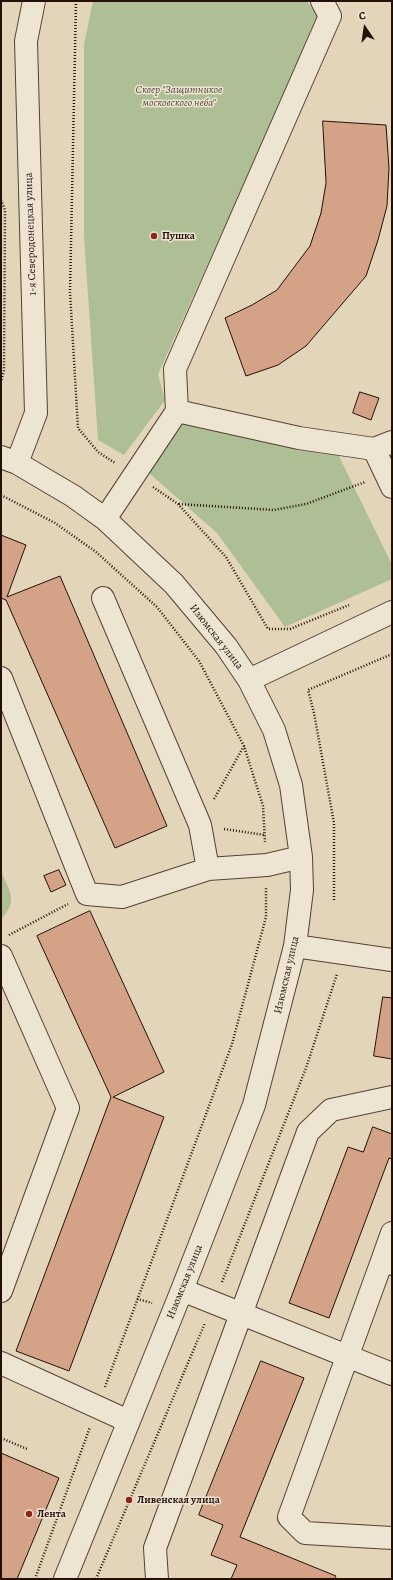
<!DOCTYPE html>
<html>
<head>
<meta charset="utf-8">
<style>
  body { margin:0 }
  #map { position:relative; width:393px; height:1580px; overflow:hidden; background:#e3d5ba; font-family:Alegreya,serif }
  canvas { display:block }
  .frame { position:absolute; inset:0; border:2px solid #241007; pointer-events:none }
  .north { position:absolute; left:345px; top:8px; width:40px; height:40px; -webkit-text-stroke:3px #ede4d2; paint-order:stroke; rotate:347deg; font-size:11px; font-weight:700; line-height:16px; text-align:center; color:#241007 }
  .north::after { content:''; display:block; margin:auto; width:14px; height:18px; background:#241007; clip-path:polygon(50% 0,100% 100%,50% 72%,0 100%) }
</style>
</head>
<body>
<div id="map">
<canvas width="393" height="1580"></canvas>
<div class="frame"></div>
<div class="north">С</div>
</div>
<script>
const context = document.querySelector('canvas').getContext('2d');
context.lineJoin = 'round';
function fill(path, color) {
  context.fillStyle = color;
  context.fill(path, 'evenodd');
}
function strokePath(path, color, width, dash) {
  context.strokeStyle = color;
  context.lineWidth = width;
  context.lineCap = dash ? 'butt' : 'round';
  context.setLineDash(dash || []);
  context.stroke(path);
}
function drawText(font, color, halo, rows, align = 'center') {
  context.font = font + ' Alegreya,serif';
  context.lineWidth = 3;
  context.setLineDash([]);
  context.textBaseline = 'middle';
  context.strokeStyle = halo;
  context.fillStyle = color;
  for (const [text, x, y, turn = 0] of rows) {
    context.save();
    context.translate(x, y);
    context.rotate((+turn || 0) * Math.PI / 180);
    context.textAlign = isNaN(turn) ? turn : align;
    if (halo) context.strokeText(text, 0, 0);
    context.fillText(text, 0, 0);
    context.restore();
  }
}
const green = new Path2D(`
  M93 1H307L319 18 158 374 165 400 124 455 98 440 84 237V45Z
  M183 421 336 450 392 565V579L285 627 217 533 148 472Z
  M1 871C9 891 19 901 1 919Z`);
const building = new Path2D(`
  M323 121 386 125 389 168 387 206 378 240 366 276 306 346 278 365 246 376 225 318 252 305 277 290 310 246 321 213 326 183Z
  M360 392 379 398 371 420 353 413Z
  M1 535 26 545 7 597 60 576 167 826 115 848 6 600 1 598Z
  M59 870 66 885 51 892 44 876Z
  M90 911 164 1072 113 1097 164 1117 69 1371 16 1351 111 1097 37 936Z
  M383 997 392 998V1059L374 1056Z
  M373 1127 392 1134V1159L389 1158 329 1318 289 1303 348 1147 363 1152Z
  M261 1361 304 1378 240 1537 336 1576 334 1579H231L237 1565 211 1555 223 1525 199 1515Z
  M1 1453 59 1478 17 1579H1Z`);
const path = new Path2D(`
  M76 1 70 292 78 428 98 452 115 463
  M1 200 5 210 4 370 1 382
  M153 487 178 504 226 557 268 629H290L349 605
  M1 495 55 523 96 552 157 607 199 661 244 746 263 806 265 842
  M179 504 274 510 306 504 365 482
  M214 799 244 746
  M224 829 265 835
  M334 900V823L314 713 308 690 392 654
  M9 935 68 904
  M222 1282 306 1068 337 974
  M137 1299 152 1303
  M105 1387 232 1044 266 917V887
  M1 1438 27 1449
  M35 1579 90 1427
  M96 1579 205 1323`);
const minor = new Path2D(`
  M177 411 299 438 374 449
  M392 442 374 449 392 487
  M1 457 17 463 73 496 105 519 174 584 226 646 249 680 274 730 291 785 301 857 302 890 295 946 254 1105 182 1290 65 1579
  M17 463 36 413 26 41 34 1
  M105 519 177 411 175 369 330 16 322 1
  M103 598 200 825 208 869
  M1 678 87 894 122 897 208 869 267 865 301 857
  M249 680 392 612
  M295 946 392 960
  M1 956 68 1108 1 1291
  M382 1261 392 1233
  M392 1264 382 1261 289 1517 305 1533 392 1538
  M182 1290 392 1374
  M1 1363 128 1421
  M157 1579 155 1548 308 1132 331 1110 392 1097`);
const markers = [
  [154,236,4,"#8f2418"],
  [129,1500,4,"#8f2418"],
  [29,1514,4,"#8f2418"]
];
const parkNames = [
  ["Сквер \"Защитников",179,90],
  ["московского неба\"",179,103]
];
const streetNames = [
  ["1-я Северодонецкая улица",31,234,-92],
  ["Изюмская улица",216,637,52],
  ["Изюмская улица",287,975,-77],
  ["Изюмская улица",185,1282,-68]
];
const poiNames = [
  ["Пушка",162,236],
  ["Ливенская улица",137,1500],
  ["Лента",37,1514]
];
fill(green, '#aebe95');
fill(building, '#d4a387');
strokePath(building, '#241007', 1);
strokePath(minor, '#544134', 24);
strokePath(path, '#241007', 2.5, [1, 2]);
strokePath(minor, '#ede4d2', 22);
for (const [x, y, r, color] of markers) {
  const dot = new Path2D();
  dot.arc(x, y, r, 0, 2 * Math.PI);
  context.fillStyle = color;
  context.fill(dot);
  strokePath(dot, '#ede4d2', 1.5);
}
drawText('italic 11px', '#544d39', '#ede4d2', parkNames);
drawText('11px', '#241007', '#ede4d2', streetNames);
drawText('bold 11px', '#241007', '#ede4d2', poiNames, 'left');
</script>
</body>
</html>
